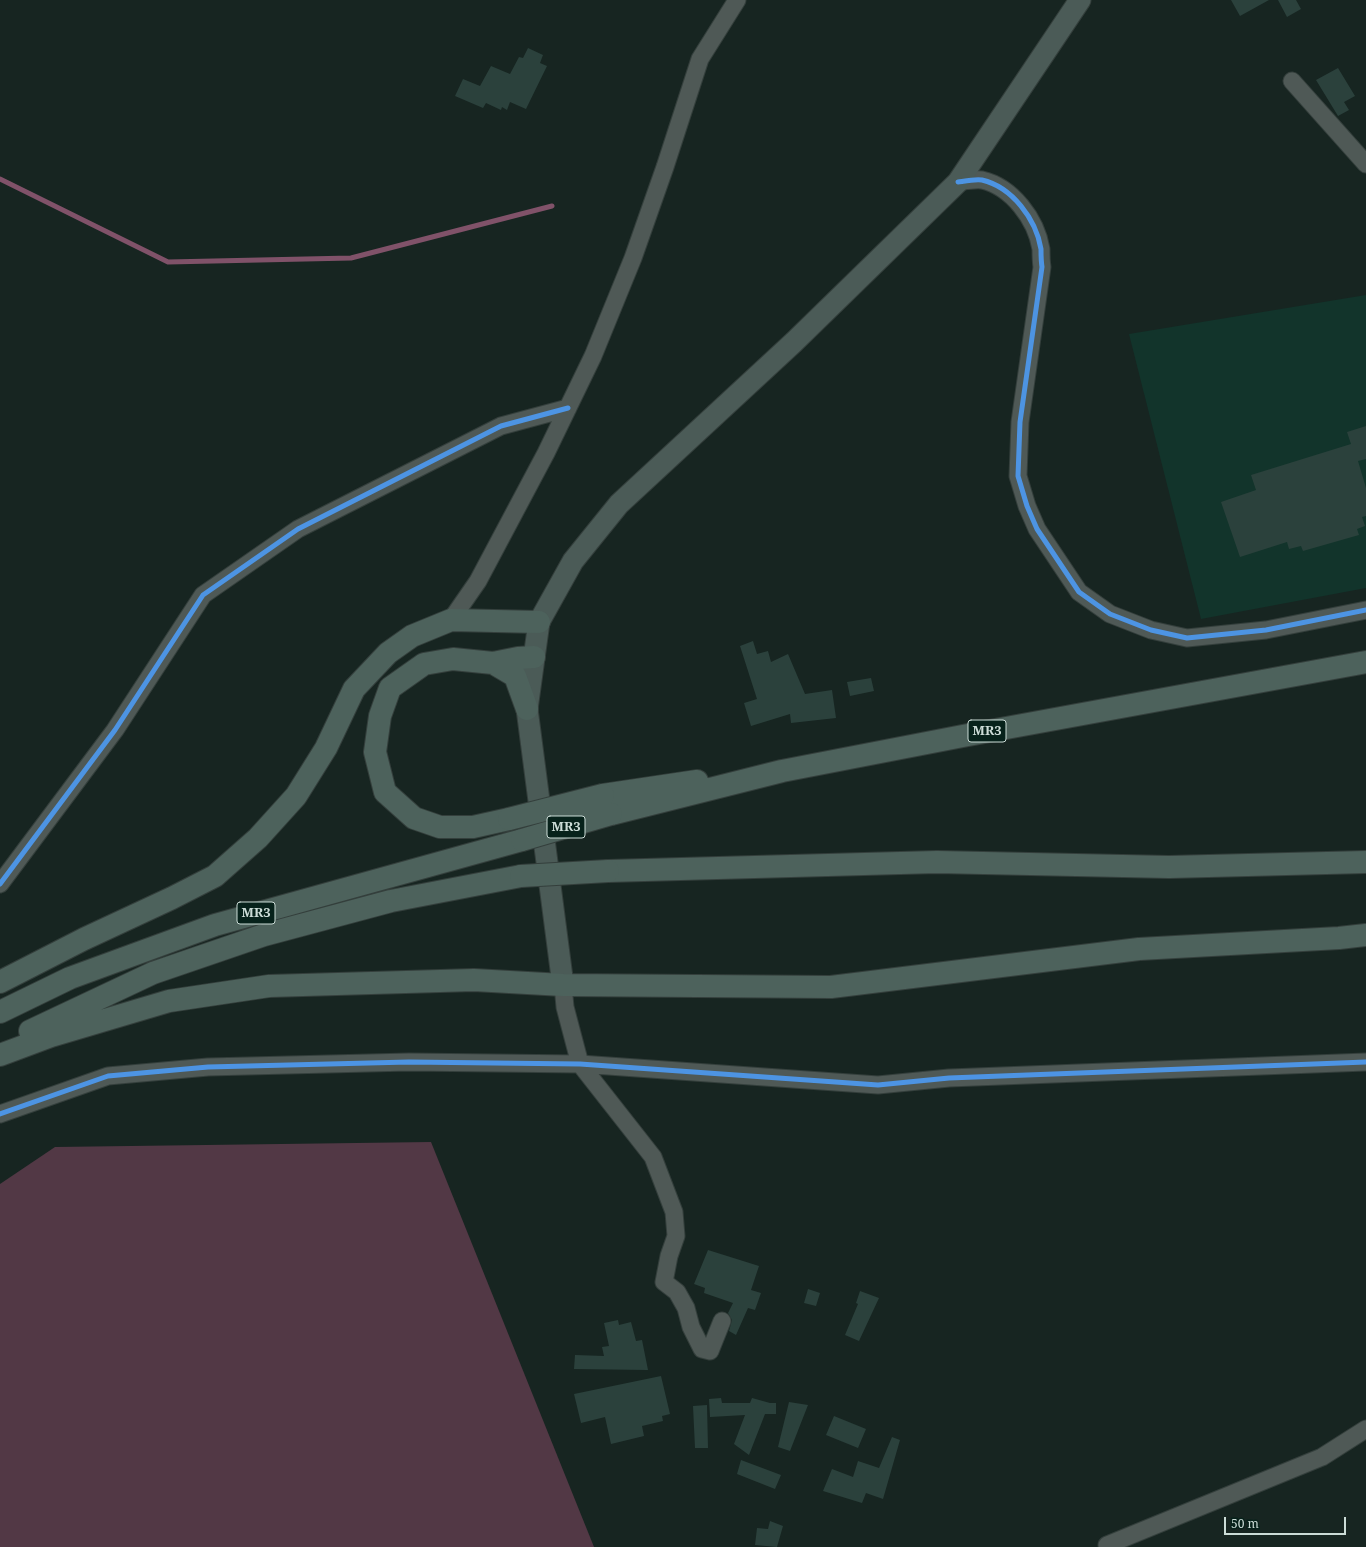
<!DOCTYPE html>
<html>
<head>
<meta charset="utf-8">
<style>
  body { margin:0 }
  #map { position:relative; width:1366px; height:1547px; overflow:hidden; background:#172521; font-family:"Noto Serif",serif }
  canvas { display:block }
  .scale { position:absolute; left:1224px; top:1517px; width:122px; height:18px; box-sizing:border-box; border:2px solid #ccdcd7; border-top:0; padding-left:5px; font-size:12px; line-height:14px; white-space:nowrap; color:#ccdcd7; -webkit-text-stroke:3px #07221b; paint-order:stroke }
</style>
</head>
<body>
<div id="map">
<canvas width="1366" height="1547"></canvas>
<div class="scale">50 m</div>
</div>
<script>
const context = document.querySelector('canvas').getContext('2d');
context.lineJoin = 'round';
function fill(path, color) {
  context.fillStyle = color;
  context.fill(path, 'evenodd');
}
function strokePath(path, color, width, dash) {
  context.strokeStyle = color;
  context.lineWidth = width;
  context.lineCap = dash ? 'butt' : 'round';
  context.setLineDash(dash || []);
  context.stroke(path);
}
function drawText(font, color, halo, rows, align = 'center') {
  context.font = font + ' "Noto Serif",serif';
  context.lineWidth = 3.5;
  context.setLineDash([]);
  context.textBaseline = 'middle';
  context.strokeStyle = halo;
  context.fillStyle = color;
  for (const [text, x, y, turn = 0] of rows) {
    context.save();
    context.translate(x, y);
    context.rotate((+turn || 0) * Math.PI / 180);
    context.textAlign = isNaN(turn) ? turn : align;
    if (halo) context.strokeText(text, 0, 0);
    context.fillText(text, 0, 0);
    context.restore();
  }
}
const built = new Path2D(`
  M1366 295V588L1201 619 1129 334Z`);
const green = new Path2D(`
  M431 1142 594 1547H0V1184L55 1147Z`);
const stream = new Path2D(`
  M0 179 168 262 351 258 552 206`);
const building = new Path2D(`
  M1231 0H1269L1240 16Z
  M1278 0H1296L1301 9 1287 17Z
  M528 48 543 55 540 63 547 66 526 109 510 102 507 110 502 107 501 110 486 103 483 108 455 96 463 79 480 86 491 66 510 74 519 57 523 58Z
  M1338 68 1355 96 1344 102 1349 110 1338 116 1316 80Z
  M1366 426V459L1358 461 1366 488V516L1362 517 1365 526 1357 529 1359 535 1303 551 1301 546 1289 549 1287 542 1240 557 1221 502 1256 490 1251 475 1351 444 1347 432Z
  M753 641 757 654 768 651 771 662 788 654 805 694 832 690 836 718 791 723 790 714 751 726 744 703 757 699 740 646Z
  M871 678 874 691 850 696 847 682Z
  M708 1250 759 1266 751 1290 761 1293 755 1310 748 1308 736 1335 729 1331 732 1320 728 1313 733 1303 704 1293 705 1288 694 1284Z
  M808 1289 820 1293 816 1306 804 1303Z
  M860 1291 879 1298 859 1341 845 1335 858 1304 856 1303Z
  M618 1320 619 1325 631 1322 636 1341 642 1340 648 1370 574 1369 575 1355 604 1356 602 1347 609 1346 604 1323Z
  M661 1376 670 1414 662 1416 663 1421 642 1426 644 1436 611 1444 605 1417 581 1423 574 1394Z
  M721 1398 722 1403H750L752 1398 770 1403H776V1414H765L749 1455 734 1444 745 1415 710 1417 709 1399Z
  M789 1402 808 1405 790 1451 778 1447Z
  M707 1405 708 1448H695L693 1406Z
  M834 1416 866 1429 858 1448 826 1435Z
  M892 1437 900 1440 883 1499 866 1493 862 1503 823 1491 832 1469 853 1477 858 1461 879 1468Z
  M741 1460 781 1475 775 1489 737 1474Z
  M770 1521 783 1526 777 1547 755 1545 757 1528 768 1529Z`);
const minor = new Path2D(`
  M1292 81 1366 164
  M958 182C965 181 975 179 982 180 1012 187 1036 219 1041 249 1041 255 1041 261 1042 267L1020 422 1018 476 1027 506 1037 529 1079 592 1110 614 1151 630 1187 638 1266 630 1366 610
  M451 620 478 581 546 453 593 356 633 258 665 167 700 59 737 0
  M0 884 115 730 203 595 298 529 501 426 568 408
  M563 985 565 1007 580 1064 653 1157 674 1212 676 1236 669 1256 664 1282 677 1292 686 1308 691 1327 702 1349 710 1351 722 1321
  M0 1114 108 1076 208 1067 409 1062 580 1064 878 1085 949 1078 1366 1062
  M1113 1547 1107 1545 1322 1457 1366 1429`);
const major = new Path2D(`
  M563 985 527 709 539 622 573 561 619 504 794 342 958 182 1080 0`);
const highway = new Path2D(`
  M493 663 518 658 534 657
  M603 795 697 781
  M611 814 782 771 968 735 1366 662
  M509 819 473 827H440L414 818 385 792 375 752 380 716 390 688 424 664 453 659 493 663 515 676 527 709
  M608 871 937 862 1169 867 1366 862
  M0 982 84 939 172 898 215 876 258 838 296 796 326 748 354 689 388 653 412 636 451 620 539 622
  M0 1012 70 978 215 925 522 840
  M30 1031 153 973 264 935 391 901 521 876
  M0 1055 51 1036 169 1001 269 986 474 980 563 985 831 987 1139 949 1339 938 1366 935`);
const highwayBridge = new Path2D(`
  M509 819 603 795
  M522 840 611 814
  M521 876 608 871`);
const cycleway = new Path2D(`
  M958 182C965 181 975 179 982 180 1012 187 1036 219 1041 249 1041 255 1041 261 1042 267L1020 422 1018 476 1027 506 1037 529 1079 592 1110 614 1151 630 1187 638 1266 630 1366 610
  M0 884 115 730 203 595 298 529 501 426 568 408
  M0 1114 108 1076 208 1067 409 1062 580 1064 878 1085 949 1078 1366 1062`);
const shields = [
  [987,731,38],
  [566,827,38],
  [256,913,38]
];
const shieldNames = [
  ["MR3",987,731],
  ["MR3",566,827],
  ["MR3",256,913]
];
fill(built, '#12342b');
fill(green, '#523845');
strokePath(stream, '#805269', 5);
fill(building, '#2b413c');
strokePath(minor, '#343f3c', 19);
strokePath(major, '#343f3c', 23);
strokePath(highway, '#343f3c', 24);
strokePath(minor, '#4f5956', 17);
strokePath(major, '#4b5b57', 21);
strokePath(highway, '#4d625c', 22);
strokePath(highwayBridge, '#343f3c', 24, []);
strokePath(highwayBridge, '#4d625c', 22);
strokePath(cycleway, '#4d94e3', 5);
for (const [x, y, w] of shields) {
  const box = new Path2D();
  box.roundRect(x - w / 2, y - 11, w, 22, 3);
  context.fillStyle = '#07221b';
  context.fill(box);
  strokePath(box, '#ccdcd7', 1);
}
drawText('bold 13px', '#ccdcd7', null, shieldNames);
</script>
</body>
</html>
